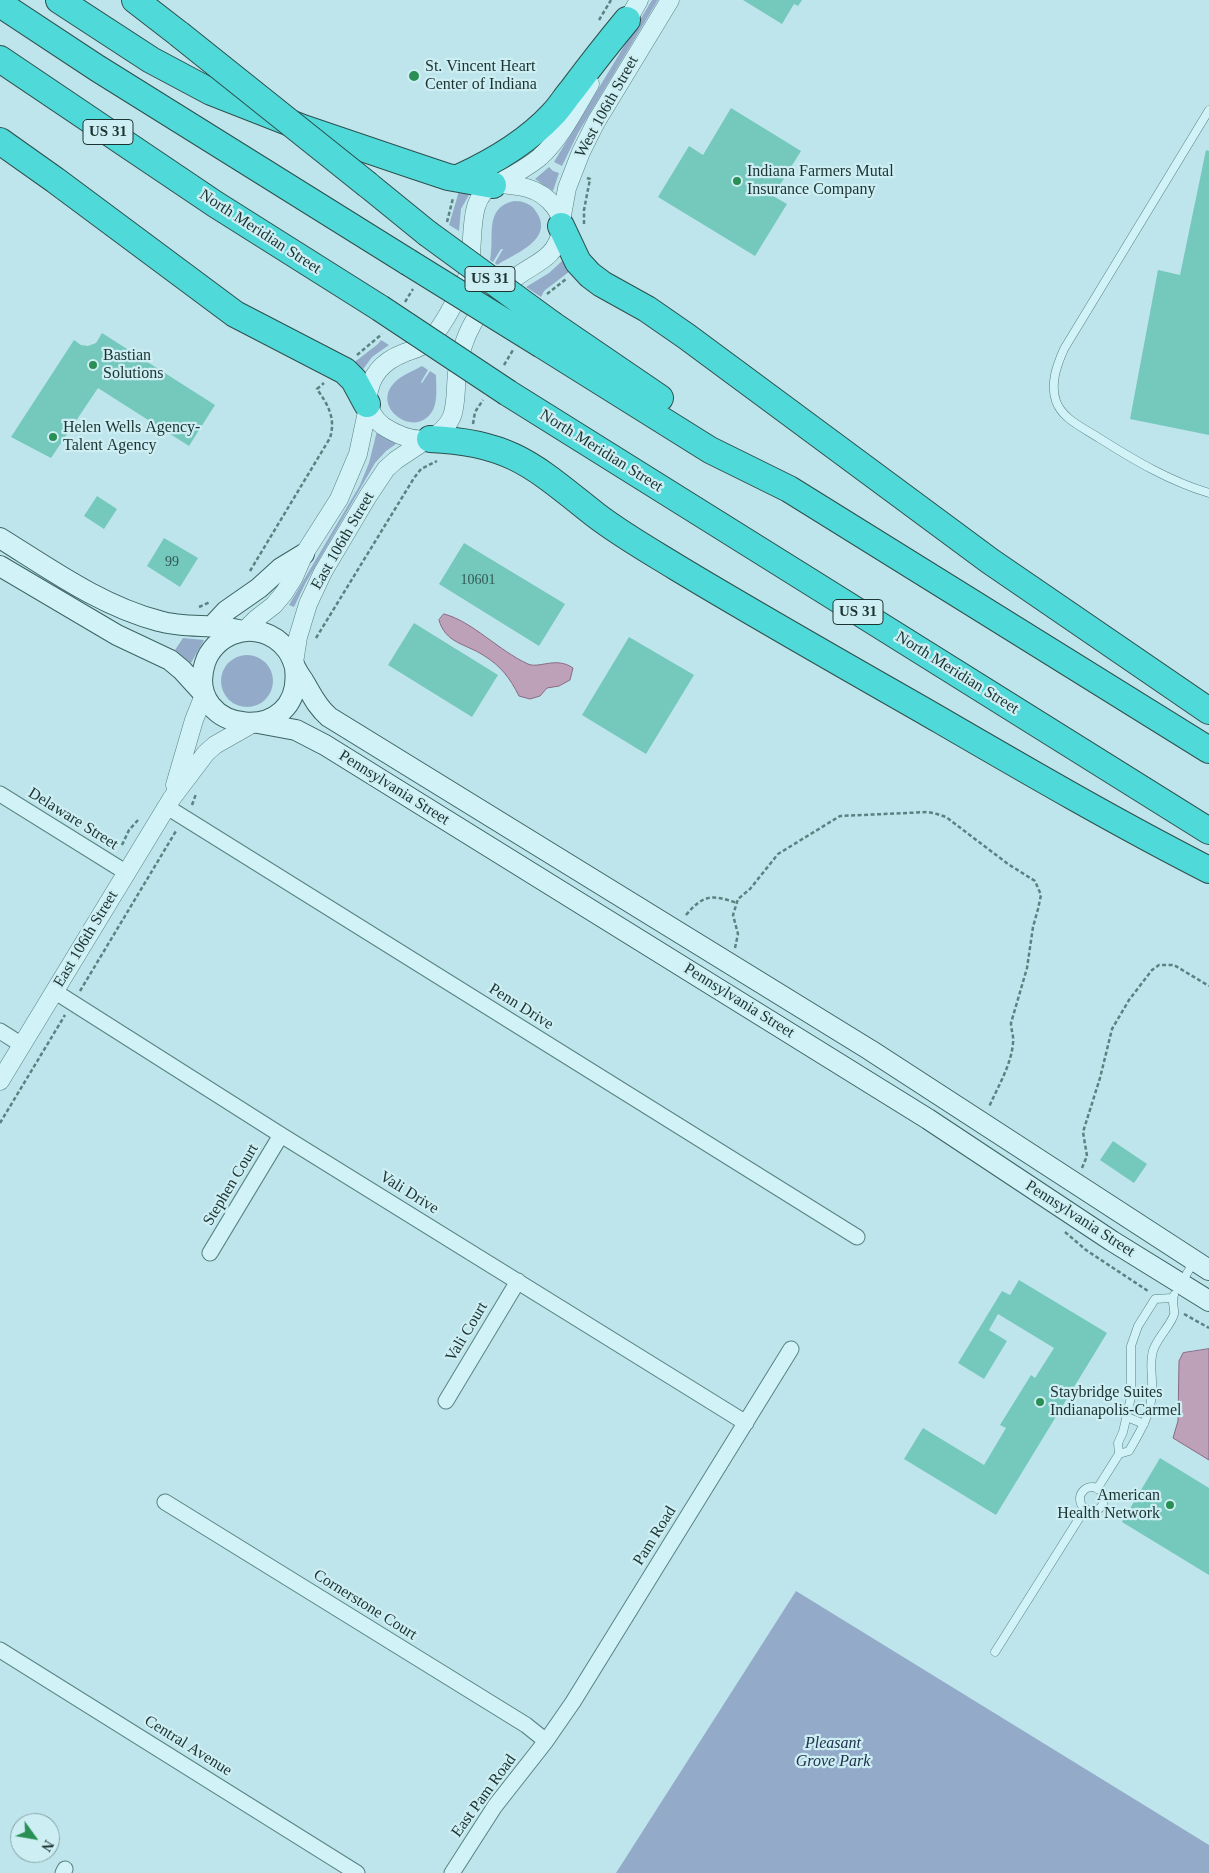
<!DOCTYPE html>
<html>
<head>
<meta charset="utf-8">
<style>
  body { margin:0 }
  #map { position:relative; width:1209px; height:1873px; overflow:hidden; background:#bee5eb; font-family:Georgia,serif }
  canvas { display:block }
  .north { position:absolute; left:10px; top:1813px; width:50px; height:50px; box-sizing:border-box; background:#cdeef3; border:1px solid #86a3a5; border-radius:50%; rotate:122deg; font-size:14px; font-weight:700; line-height:20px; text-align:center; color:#1c3331 }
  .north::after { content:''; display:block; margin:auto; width:18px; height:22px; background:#2a8f55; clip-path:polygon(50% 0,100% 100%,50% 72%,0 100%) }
</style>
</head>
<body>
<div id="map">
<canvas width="1209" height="1873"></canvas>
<div class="north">N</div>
</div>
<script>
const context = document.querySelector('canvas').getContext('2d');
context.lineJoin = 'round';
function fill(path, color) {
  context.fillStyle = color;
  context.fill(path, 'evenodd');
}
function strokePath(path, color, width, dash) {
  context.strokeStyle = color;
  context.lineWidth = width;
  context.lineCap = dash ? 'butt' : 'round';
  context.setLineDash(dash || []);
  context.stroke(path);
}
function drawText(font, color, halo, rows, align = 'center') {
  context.font = font + ' Georgia,serif';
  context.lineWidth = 4.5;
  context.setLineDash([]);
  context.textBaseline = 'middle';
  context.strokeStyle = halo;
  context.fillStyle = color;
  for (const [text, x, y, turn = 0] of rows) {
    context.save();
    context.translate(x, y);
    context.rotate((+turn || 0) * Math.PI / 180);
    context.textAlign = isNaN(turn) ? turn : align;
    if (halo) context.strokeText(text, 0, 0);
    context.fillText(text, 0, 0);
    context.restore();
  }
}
const green = new Path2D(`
  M652 0H658L578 133 562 166 554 162Z
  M549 167 553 171 559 173 553 191 535 179Z
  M459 191 470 193 461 209 459 231 449 225Z
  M514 201C524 201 532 204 537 213 554 240 514 254 497 265L495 263 503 249H501L493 262 490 260C495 237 483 208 514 201Z
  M563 260 570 271 544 291 541 297 526 287 549 273Z
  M381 340 389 345 372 357 361 372 352 364 378 344Z
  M422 366 428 370 421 382 422 383 430 371 436 375C436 386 438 400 433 410 416 441 369 407 395 382 402 375 413 371 422 366Z
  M377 431 395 442 396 444 386 451 375 463 305 584 294 607 289 605 360 485 369 463Z
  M183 638 204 640 191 663 175 650Z
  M221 681a26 26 0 1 1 52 0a26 26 0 1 1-52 0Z
  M796 1591 1209 1845V1873H616Z`);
const water = new Path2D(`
  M444 614C472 621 499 651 528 664 539 669 556 656 573 668L570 680 559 686 547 688 540 696 530 699 519 696C510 678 501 666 483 655 466 644 445 643 439 620Z
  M1209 1349V1460L1173 1438 1178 1421 1179 1361 1183 1353Z`);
const building = new Path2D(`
  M743 0H802L798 6 794 4 782 24Z
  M731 108 801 151 773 196 787 204 755 256 658 197 689 146 703 155Z
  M1206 150 1209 151V435L1130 419 1158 270 1180 275Z
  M102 333 215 405 189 446 98 388 51 458 11 437 74 340 81 345 88 346 96 343Z
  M97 496 117 509 104 529 84 516Z
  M164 538 198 558 180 587 147 566Z
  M464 543 565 604 539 646 439 584Z
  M414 623 498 675 472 717 388 665Z
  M629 637 694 675 646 754 582 715Z
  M1113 1141 1147 1164 1134 1183 1100 1160Z
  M1019 1280 1107 1333 996 1515 904 1459 923 1428 984 1465 1006 1428 1000 1425 1031 1375 1035 1378 1054 1348 998 1314 989 1330 1007 1341 984 1379 958 1363 1002 1291 1010 1295Z
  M1160 1458 1209 1488V1575L1122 1522Z`);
const path = new Path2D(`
  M599 20 611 0
  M447 222 453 198
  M584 224V210L590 179 587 178
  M547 294 566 279
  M405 302 413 289
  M357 355 382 334
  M504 365 513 350
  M473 424 475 412 483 400
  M250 571 330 438C336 418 328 405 317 389L324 383
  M199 607 210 602
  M316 638 414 478 421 469 437 461
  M192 805 196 794
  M122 845 129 830 138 820
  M686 915C703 895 711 894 737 903
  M735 948 738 934 733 915 738 899 750 889 778 854 840 816 928 812 937 814 946 817 1008 864 1035 881 1041 895 1038 909 1033 927 1027 968 1011 1023C1011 1030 1014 1036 1013 1043 1011 1066 998 1086 989 1107
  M80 991 176 831
  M0 1123 65 1015
  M1082 1168 1087 1156 1083 1132 1100 1078 1112 1029 1129 1000 1152 970 1159 965H1174L1209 986
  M1065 1232 1086 1250 1148 1291
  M1184 1314 1209 1328`);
const service = new Path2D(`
  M1209 110 1064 349C1057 365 1050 383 1056 401 1062 419 1084 428 1099 438 1134 460 1169 481 1209 493
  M1181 1284 1194 1261
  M1127 1417 1144 1424
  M1119 1454 1129 1451C1140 1432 1152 1413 1152 1390 1153 1377 1149 1364 1153 1351 1156 1339 1172 1324 1174 1314 1175 1308 1171 1302 1174 1295
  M1080 1499a12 12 0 1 1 24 0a12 12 0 1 1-24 0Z
  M1097 1489 1119 1454 1118 1443 1123 1432 1131 1397V1346L1138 1326 1155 1299 1172 1298
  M995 1652 1085 1509`);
const minor = new Path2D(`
  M0 794 127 873
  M167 807 857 1237
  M54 991 281 1135 746 1423
  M0 1031 22 1045
  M210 1253 281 1135
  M446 1401 518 1281
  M165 1502 526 1725 546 1741
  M0 1650 357 1873
  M63 1873 65 1869
  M452 1873 495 1806 546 1741 573 1702 791 1349`);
const tertiary = new Path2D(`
  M622 30 639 0
  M496 184C519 185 539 187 554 206 560 213 562 222 561 231 556 259 534 263 515 278 499 290 483 305 473 323 465 337 459 357 457 373 454 403 460 422 430 439 413 442 397 435 383 426 375 420 367 408 368 397 370 375 383 361 404 353 412 350 421 348 428 342 443 327 454 303 464 284 480 257 460 197 496 184Z
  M497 184C511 176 527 168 540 157 561 138 575 109 590 84
  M561 221 567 188 581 152 596 122 670 0
  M245 630 256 619 274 605 284 593 294 577 304 554 339 499 358 454 368 407
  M294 663 298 637 308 604 323 572 368 496 386 469 396 460 426 440
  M175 785 194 720 204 695
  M0 1081 172 798 206 753 215 745 252 724`);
const secondary = new Path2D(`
  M0 538C50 569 101 606 159 621 186 629 215 623 242 631
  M0 566 117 635 170 660 182 670 203 693
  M212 626 226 611 259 588 281 568 304 554
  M295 668C305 748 182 735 205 663 209 650 220 639 233 634 252 626 275 633 287 650 291 655 293 661 295 667 297 671 300 676 303 680 311 693 316 706 329 717L870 1050 1209 1270
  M258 723 296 730 325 745 928 1119 1112 1241 1209 1301`);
const motorway = new Path2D(`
  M59 0 151 60 211 92 303 128 412 165 448 177 493 185
  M135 0 179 34
  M0 4 97 68 408 262
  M0 59 215 204 380 308
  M0 141 55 180 235 314 345 371 354 380 367 404
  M458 178C491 163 528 141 553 114 560 107 565 98 572 90 590 66 608 43 627 20
  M368 185 427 233
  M561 226 578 262 590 275 602 284 647 309 686 336 990 561 1209 711
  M553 325 660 398
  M542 345 710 450 789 489 1209 750
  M508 393 1209 831
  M430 439C512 442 536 468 597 516 622 535 650 551 676 567 759 617 842 664 926 712 1019 766 1113 821 1209 870`);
const motorwayBridge = new Path2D(`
  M179 34 368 185
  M427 233 553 325
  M408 262 542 345
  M380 308 508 393`);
const markers = [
  [414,76,6,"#2a8f55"],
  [737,181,5,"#2a8f55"],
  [93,365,5,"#2a8f55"],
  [53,437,5,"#2a8f55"],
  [1040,1402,5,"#2a8f55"],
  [1170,1505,5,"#2a8f55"]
];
const numberNames = [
  ["99",172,562],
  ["10601",478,580]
];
const shields = [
  [108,132,50],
  [490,279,50],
  [858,612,50]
];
const shieldNames = [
  ["US 31",108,132],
  ["US 31",490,279],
  ["US 31",858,612]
];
const poiNames = [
  ["St. Vincent Heart",425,67],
  ["Center of Indiana",425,85],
  ["Indiana Farmers Mutal",747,172],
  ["Insurance Company",747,190],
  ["Bastian",103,356],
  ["Solutions",103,374],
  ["Helen Wells Agency-",63,428],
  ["Talent Agency",63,446],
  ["Staybridge Suites",1050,1393],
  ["Indianapolis-Carmel",1050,1411],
  ["American",1160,1496,"right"],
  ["Health Network",1160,1514,"right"]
];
const streetNames = [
  ["West 106th Street",607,107,-61],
  ["North Meridian Street",260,232,33],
  ["North Meridian Street",601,451,32],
  ["East 106th Street",343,541,-60],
  ["North Meridian Street",957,673,32],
  ["Pennsylvania Street",394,788,32],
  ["Delaware Street",73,819,32],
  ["East 106th Street",86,939,-59],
  ["Pennsylvania Street",739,1001,32],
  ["Penn Drive",521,1007,32],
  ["Stephen Court",231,1185,-59],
  ["Vali Drive",409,1193,32],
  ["Pennsylvania Street",1080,1219,33],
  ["Vali Court",467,1332,-59],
  ["Pam Road",655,1536,-58],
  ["Cornerstone Court",365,1605,32],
  ["Central Avenue",188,1746,32],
  ["East Pam Road",484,1796,-54]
];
const parkNames = [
  ["Pleasant",833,1744],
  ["Grove Park",833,1762]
];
fill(green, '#93abc9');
fill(water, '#bda1b9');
strokePath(water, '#8a6984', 1);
fill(building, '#75c8bc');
strokePath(service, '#588381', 9);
strokePath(minor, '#588381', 17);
strokePath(tertiary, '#588381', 19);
strokePath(secondary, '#3b6462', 22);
strokePath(motorway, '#2c504d', 28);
strokePath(path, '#588381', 2.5, [4, 2.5]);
strokePath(service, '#d1f2f7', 8);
strokePath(minor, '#d1f2f7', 15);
strokePath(tertiary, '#d1f2f7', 18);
strokePath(secondary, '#d1f2f7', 20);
strokePath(motorway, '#50d9d9', 26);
strokePath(motorwayBridge, '#2c504d', 28, []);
strokePath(motorwayBridge, '#50d9d9', 26);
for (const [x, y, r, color] of markers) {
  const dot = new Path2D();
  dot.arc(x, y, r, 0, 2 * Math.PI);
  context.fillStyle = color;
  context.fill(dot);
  strokePath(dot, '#cdeef3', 2);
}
drawText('14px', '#325854', null, numberNames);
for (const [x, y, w] of shields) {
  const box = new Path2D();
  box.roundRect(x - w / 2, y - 12.5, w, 25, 4);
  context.fillStyle = '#cdeef3';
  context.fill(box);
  strokePath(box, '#1c3331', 1);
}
drawText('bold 15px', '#1c3331', null, shieldNames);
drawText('16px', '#1c3331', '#cdeef3', poiNames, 'left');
drawText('16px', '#1c3331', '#cdeef3', streetNames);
drawText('italic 16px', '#23314e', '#cdeef3', parkNames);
</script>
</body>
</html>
